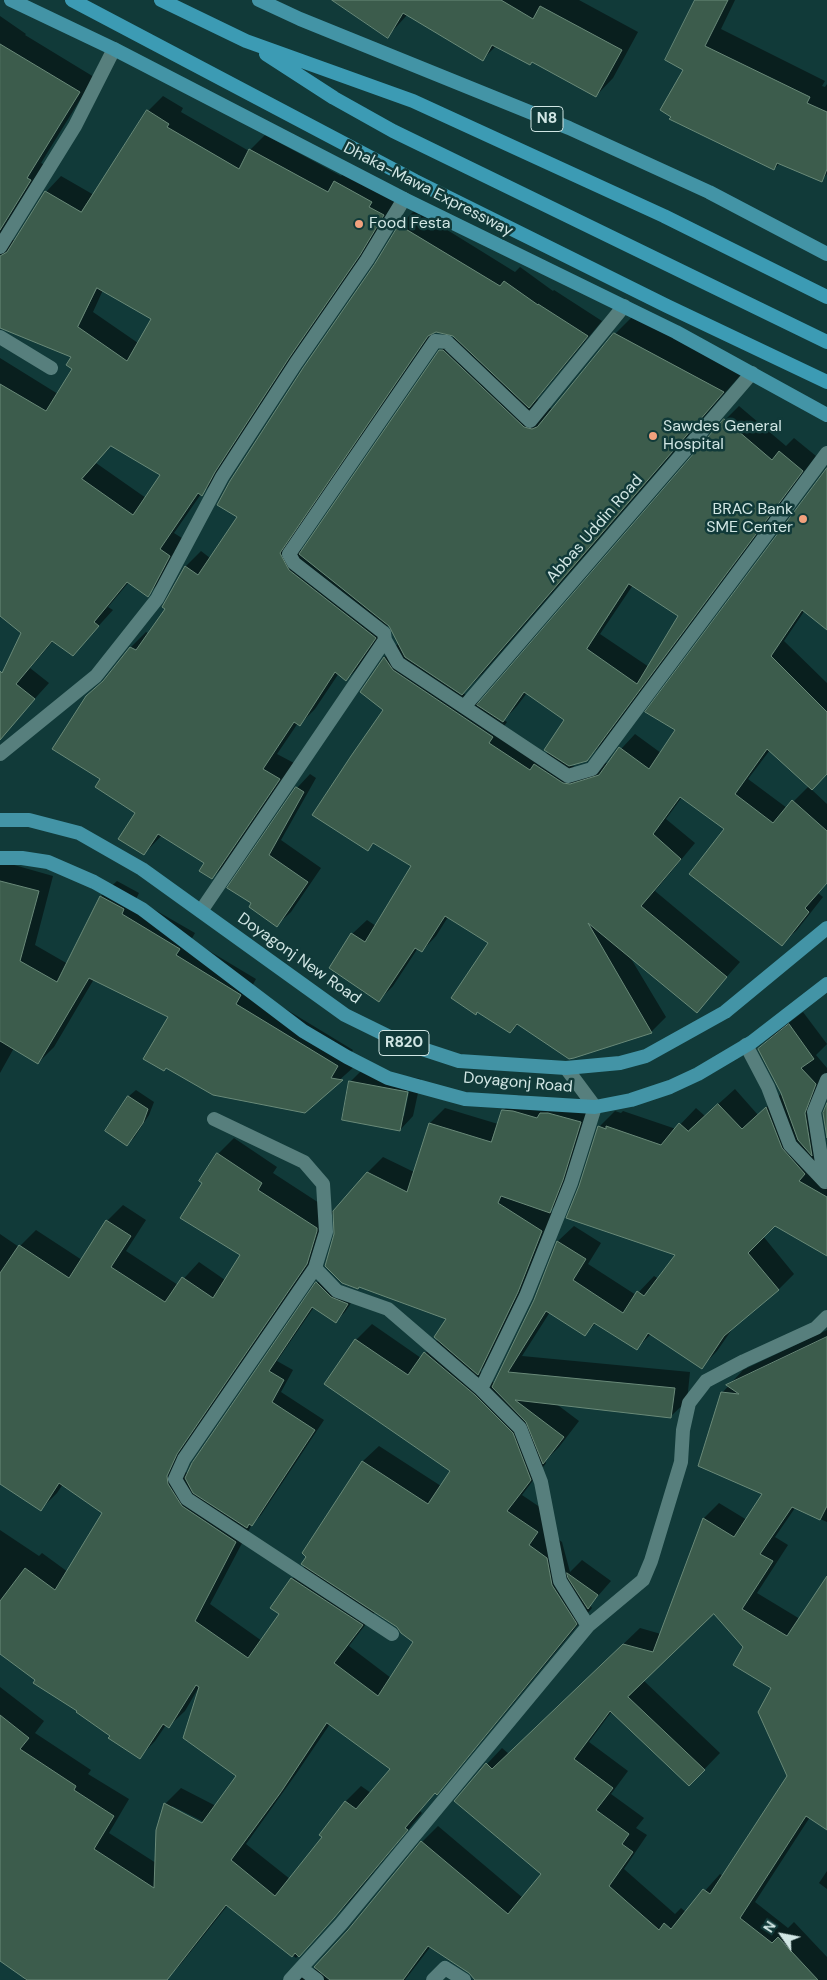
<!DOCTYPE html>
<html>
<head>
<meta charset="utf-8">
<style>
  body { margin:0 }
  #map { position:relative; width:827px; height:1980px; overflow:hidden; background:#113a39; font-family:"DM Sans",sans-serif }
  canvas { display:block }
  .north { position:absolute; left:757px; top:1910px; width:50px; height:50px; -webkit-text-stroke:4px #113a39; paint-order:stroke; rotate:303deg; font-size:14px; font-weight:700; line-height:20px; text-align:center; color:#d1e6e4 }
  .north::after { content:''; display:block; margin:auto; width:18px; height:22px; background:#d1e6e4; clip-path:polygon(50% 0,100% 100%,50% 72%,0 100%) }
</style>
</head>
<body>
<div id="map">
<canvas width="827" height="1980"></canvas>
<div class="north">N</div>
</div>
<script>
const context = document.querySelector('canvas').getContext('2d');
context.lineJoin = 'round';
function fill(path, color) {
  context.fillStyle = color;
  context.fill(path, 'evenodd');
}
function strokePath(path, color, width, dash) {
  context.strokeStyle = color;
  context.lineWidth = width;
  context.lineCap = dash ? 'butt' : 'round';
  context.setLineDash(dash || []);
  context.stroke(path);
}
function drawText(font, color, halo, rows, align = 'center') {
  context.font = font + ' "DM Sans",sans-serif';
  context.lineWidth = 5;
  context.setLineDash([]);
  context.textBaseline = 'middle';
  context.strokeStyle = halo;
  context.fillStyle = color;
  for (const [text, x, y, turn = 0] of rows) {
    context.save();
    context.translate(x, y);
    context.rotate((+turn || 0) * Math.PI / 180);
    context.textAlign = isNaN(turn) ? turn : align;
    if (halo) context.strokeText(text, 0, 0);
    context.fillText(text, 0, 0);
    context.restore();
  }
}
const shadow = new Path2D(`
  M335 0H579L638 32 613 78 596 96 533 61 496 46 483 59 408 14 388 36Z
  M696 0H735L721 29 825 81 822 86 825 87 827 84V174L821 180 780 163 774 169 684 70Z
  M0 16 26 34 25 35 94 77 41 163 45 165 11 240H16L46 192 61 176 94 195 148 111 163 96 183 108 181 112 249 151 265 135 341 176 350 166 398 200 217 479 201 494 174 533 185 540 162 580 147 595 129 582 108 607 113 610 73 654 54 640 30 668 49 683 10 726 0 714V680L22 632 0 614V358L58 394 73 368V356L0 327ZM103 290 153 319 138 343 93 312ZM112 445 162 474 146 498 96 463Z
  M415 210 515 272 520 267 553 291 554 290 602 321 537 399 545 407 553 409 615 334 636 313 744 371 483 673 463 693 480 704 725 420 739 406 786 446 794 438 816 456 601 745 586 760 571 765 578 769 586 770 609 762 635 734 661 753 827 470V629L805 610 784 641 827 683V773L811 789 827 804V883L818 893 823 897 797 930 782 944 726 829 682 797 666 819 695 843 655 891 740 962 696 1011 630 957 666 1017 651 1032 519 1024 510 1032 489 943 448 917 436 936 422 951 418 948 393 986 379 1000 352 934 367 920 376 926 412 865 375 842 368 849 385 710 362 692 385 657 399 643 389 624 361 665 346 680 339 673 315 709 300 724 298 723 277 754 294 763 227 863 212 878 206 862 162 835 144 854 136 813 101 779 87 696 110 675 131 647 146 632 149 634 166 609 163 607 186 566 201 551 210 558 238 517 375 266 400 225ZM434 332 455 336 440 351 302 552 295 537ZM633 585 680 616 649 667 600 634ZM527 693 566 720 549 751 544 756 502 729 507 722 504 720 517 706ZM770 750 809 786 787 808 748 779Z
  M310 774 316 778 281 840 321 868 291 912 277 925 253 903 229 888 297 788Z
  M0 861 53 876 35 945 68 964 101 896 117 881 139 893 136 899 195 933 191 940 256 979 251 988 353 1050 345 1063 356 1065 304 1112 169 1016 94 979 54 1047 38 1063 14 1048 0 1073Z
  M803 1012 827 1044 816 1055 827 1068V1075L819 1098 827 1165V1249L775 1225 763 1236 794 1274 779 1289 735 1325 717 1351 702 1367 652 1333 637 1348 596 1323 585 1334 550 1312 522 1356 690 1372 687 1401 671 1416 555 1403 579 1421 559 1447 545 1461 546 1463 522 1495 553 1516 544 1528 562 1542 570 1572 582 1560 611 1581 590 1605 592 1608 452 1777 436 1792 420 1811 422 1813 350 1901 296 1958 228 1905 180 1965 165 1980H24L26 1978 0 1959V1687L44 1721 35 1733 91 1770 88 1774 129 1799 109 1833 156 1863 165 1804 181 1788 216 1806 238 1775 199 1687 185 1711 169 1726 166 1725 155 1741 140 1757 0 1652V1530L39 1556 42 1553 68 1572 104 1513 63 1484 57 1493 41 1509 0 1482V1234L19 1247 36 1230 82 1260 107 1221 123 1205 146 1220 126 1251 178 1285 199 1262 225 1280 242 1254 204 1182 218 1154 234 1138 277 1167 273 1173 333 1212 322 1247 183 1467 188 1475 193 1464 317 1283 327 1273 341 1288 357 1294 345 1312 336 1321 314 1307 277 1361 293 1370 281 1392 324 1420 261 1515 251 1526 210 1604 262 1641 281 1614 292 1579 306 1565 308 1556 303 1553 363 1461 379 1446 441 1486 452 1470 326 1383 356 1340 372 1324 421 1358 438 1339 448 1319 367 1173 383 1157 414 1172 430 1123 445 1108 498 1124 503 1111 518 1095 529 1096 552 1103 557 1098H564L596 1107 565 1196 550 1211 557 1216 493 1358 480 1371 495 1384 535 1300 558 1241 574 1226 601 1243 588 1264 636 1295 654 1276 659 1279 677 1255 581 1186 599 1127 615 1111 621 1113 623 1111 676 1129 696 1108 705 1116 735 1089 758 1115 782 1093 759 1049 773 1035ZM376 1611 398 1626 415 1641 391 1678 349 1646ZM330 1724 391 1769 371 1793 361 1786 346 1801 321 1835 323 1837 290 1879 246 1844 296 1774ZM172 1806 208 1824 207 1827 172 1809Z
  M364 1068 421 1079 413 1116 400 1130 350 1082ZM408 1086 410 1087 404 1116H402Z
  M136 1090 154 1102 149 1115 134 1138 127 1144 107 1131 129 1096Z
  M827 1330V1522L795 1508 775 1537 788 1545 757 1593 800 1619 827 1578V1829L810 1817 755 1902 788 1928 794 1922 827 1957V1980H478L469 1972 431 1946 405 1980H299L306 1973 313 1971 316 1967 422 1842 438 1826 523 1898 543 1874 487 1764 502 1748 509 1754 640 1628 661 1634 704 1518 719 1503 747 1520 764 1494 722 1393 743 1370ZM714 1612 745 1647 773 1688 788 1776 723 1876 720 1874 686 1912 681 1908 675 1914 624 1869 647 1835 636 1828 644 1818 611 1794 628 1771 589 1742 612 1711 689 1785 720 1753 643 1680Z
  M827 1871V1889L819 1883Z`);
const building = new Path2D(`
  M332 0H501L533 19 540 6 622 50 596 97 532 62 530 65 492 45 483 61 403 13 388 38Z
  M695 0H728L705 46 810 97 807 103 827 112V169L822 182 777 163 774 170 669 119 671 117 660 110 683 70 665 60Z
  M0 44 80 92 27 178 31 180 0 230Z
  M147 110 169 124 167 127 239 169 249 149 328 192 334 181 372 202 369 207 384 215 360 255 289 358 215 472 202 496 198 493 160 549 170 556 150 594 148 597 127 582 94 622 99 626 73 656 52 641 16 684 35 699 0 740V671L2 673 21 633 0 616V384L46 411 72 369 66 365 71 357 0 328V256L7 252 45 191 81 212ZM97 288 151 319 127 361 78 327ZM111 446 160 475 133 515 82 479Z
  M399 225 500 286 504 281 538 305V304L588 336 529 408 453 336 436 332 428 336 280 553 289 570 376 638 346 681 335 672 300 726 294 722 263 769 280 779 212 879 199 871 204 863 158 834 144 855 118 839 135 813 95 787 100 779 52 749 86 696 103 681 130 647 136 650 165 609 162 607 185 566 198 575 237 517 217 505 230 481 303 368 374 265Z
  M614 333 724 392 462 695 405 657 389 626 299 554 439 350H443L524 427 532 429 537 427Z
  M724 419 772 460 779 451 803 471 587 761 569 766 544 750 564 720 524 692 503 722 477 705ZM629 584 678 616 637 684 587 649Z
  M827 468V630L802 610 771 656 827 712V774L812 790 767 749 735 794 773 823 792 800 827 831V883L805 908 809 912 782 946 689 874 724 829 680 797 653 834 681 859 641 906 727 977 697 1013 588 923 652 1033 574 1058 569 1059 517 1024 510 1033 477 1012 476 1015 451 998 488 943 445 916 422 952 415 948 379 1002 329 968 351 933 365 942 411 866 373 843 368 851 312 815 351 756 383 710 360 692 384 657 393 670 493 737 489 743 530 770 534 764 563 783 570 784 599 775 619 747 649 769 675 730 645 712Z
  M296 787 304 792 269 855 308 882 277 927 249 907 251 903 227 888Z
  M0 881 39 891 20 961 57 982 100 896 124 909 122 914 180 949 176 955 241 995 236 1004 338 1066 331 1078 343 1080 305 1113 213 1095 166 1068 164 1071 143 1059 168 1017 89 978 38 1064 0 1041Z
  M789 1024 814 1059 801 1068 816 1084 805 1113 812 1156 798 1140 781 1093 758 1049Z
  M349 1081 408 1092 400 1131 342 1120Z
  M128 1096 148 1109 143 1123 127 1146 105 1131Z
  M827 1103V1138L823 1113Z
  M718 1104 742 1129 766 1107 782 1148 805 1174 799 1181 827 1197V1256L775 1226 748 1253 779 1290 724 1336 702 1369 648 1333 637 1350 594 1323 585 1336 546 1311 508 1372 675 1388 671 1418 515 1400 564 1437 543 1464 526 1422 492 1387 534 1300 557 1241 586 1259 573 1280 623 1313 637 1291 644 1296 675 1255 566 1218 579 1186 598 1126 606 1129V1126L661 1145 679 1123 688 1131Z
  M502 1110 513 1111 537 1118 540 1113H548L581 1122 563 1180 550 1213 501 1196 498 1203 542 1231 518 1292 478 1375 434 1337 446 1319 359 1287 358 1289 342 1283 325 1266 334 1234 333 1211 367 1172 407 1192 429 1123 491 1142Z
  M217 1153 262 1183 258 1190 317 1228V1231L307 1264 177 1454 167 1476 168 1484 182 1506 236 1542 195 1621 248 1658 279 1614 270 1608 291 1578 363 1625 334 1663 378 1696 413 1642 401 1633 397 1627 301 1564 306 1557 302 1553 362 1461 428 1504 450 1471 324 1384 355 1339 408 1375 424 1352 475 1395 513 1433 531 1480 507 1511 538 1532 529 1545 547 1558 552 1585 577 1624 437 1795 435 1793 405 1828 408 1830 334 1918 299 1957 295 1953 292 1957 226 1905 167 1980H27L0 1961V1715L29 1738 20 1749 76 1786 74 1790 114 1816 94 1849 154 1888 156 1830 164 1803 202 1823 236 1776 183 1738 199 1687 196 1685 169 1728 163 1724 140 1759 108 1738 110 1736 76 1712 77 1711 33 1683 35 1680 0 1654V1601L25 1568 55 1590 102 1513 59 1483 41 1511 0 1484V1273L19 1245 69 1278 106 1220 131 1236 111 1267 165 1302 182 1277 213 1298 240 1255 180 1218 202 1183 199 1181ZM327 1723 390 1769 356 1809 345 1801 319 1835 322 1837 275 1896 231 1860 281 1792Z
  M316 1282 331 1297 348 1304 336 1323 312 1307 269 1371 284 1380 272 1402 315 1430 252 1526 249 1524 247 1528 193 1493 185 1478 192 1463Z
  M827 1337V1506L820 1520 792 1507 760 1554 773 1561 742 1609 787 1636 827 1576V1830L806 1816 740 1918 772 1943 778 1937 818 1980H475L469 1973 428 1946 403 1980H330L325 1976 314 1967 348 1930 421 1841 508 1914 541 1874 454 1801 486 1763 492 1769 623 1644 653 1652 703 1518 734 1537 762 1494 698 1466 721 1392 739 1394 726 1385ZM714 1614 743 1647 733 1665 771 1688 758 1712 787 1776 710 1894 703 1889 671 1929 664 1923 659 1930 609 1886 633 1852 622 1844 629 1834 596 1810 613 1788 574 1759 610 1711 689 1786 705 1770 628 1697Z
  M567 1573 598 1595 588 1609 568 1578Z`);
const minor = new Path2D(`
  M0 247 75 126 114 49
  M0 337 51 368
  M385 640 398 663 568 776 592 769 827 453
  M464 707 752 373
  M0 754 96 676 157 599 222 477 296 363 367 260 404 199
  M201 911 385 640 384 633 294 563 289 554 435 341 447 342 530 421 624 306
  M746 1045 768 1087 790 1145 824 1181
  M214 1119 304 1162 323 1184 326 1232 315 1268 337 1291 388 1309 481 1389
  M825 1182 814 1112 827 1080
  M315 1268 184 1459 175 1479 187 1499 392 1634
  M588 1626 643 1580 651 1561 681 1462 683 1430 689 1403 706 1381 744 1361 816 1328 827 1317
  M301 1968 317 1980
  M290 1980 341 1924 588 1626 560 1581 541 1482 520 1428 481 1389 526 1296 571 1183 595 1107 566 1068
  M433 1980 445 1968 464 1980`);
const primary = new Path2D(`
  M11 0 114 49 404 199 676 332 827 415
  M259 0 300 19 569 128 709 192 827 254
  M0 820H29L79 833 142 869 345 1015 398 1041 459 1061 566 1068 620 1063 646 1056 725 1012 827 928
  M0 858H22L48 862 94 882 142 909 303 1031 347 1057 388 1078 465 1099 595 1107 631 1100 670 1087 698 1074 752 1042 827 984`);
const trunk = new Path2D(`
  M72 0 415 181 667 306 827 382
  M161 0 246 41 413 101 664 216 827 297
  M266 54 334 98 393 131 827 342`);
const markers = [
  [359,224,5,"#f1a17d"],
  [653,436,5,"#f1a17d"],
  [803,519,5,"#f1a17d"]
];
const shields = [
  [547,119,32],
  [404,1043,50]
];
const shieldNames = [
  ["N8",547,119],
  ["R820",404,1043]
];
const streetNames = [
  ["Dhaka-Mawa Expressway",428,190,27],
  ["Abbas Uddin Road",595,529,-49],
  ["Doyagonj New Road",299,959,35],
  ["Doyagonj Road",518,1083,5]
];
const poiNames = [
  ["Food Festa",369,224],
  ["Sawdes General",663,427],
  ["Hospital",663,445],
  ["BRAC Bank",793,510,"right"],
  ["SME Center",793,528,"right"]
];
fill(shadow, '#0007');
fill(building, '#3c5c4c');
strokePath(building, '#698978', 1);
strokePath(minor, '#577f7d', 14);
strokePath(primary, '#4394a6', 14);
strokePath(trunk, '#3c9bb4', 14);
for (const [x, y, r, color] of markers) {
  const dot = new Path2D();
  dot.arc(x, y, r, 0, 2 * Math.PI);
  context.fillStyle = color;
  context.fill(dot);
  strokePath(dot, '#113a39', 2);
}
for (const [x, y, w] of shields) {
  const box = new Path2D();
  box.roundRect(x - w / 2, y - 12.5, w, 25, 4);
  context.fillStyle = '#113a39';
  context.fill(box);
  strokePath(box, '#d1e6e4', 1);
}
drawText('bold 15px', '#d1e6e4', null, shieldNames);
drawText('16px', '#d1e6e4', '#113a39', streetNames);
drawText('16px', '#d1e6e4', '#113a39', poiNames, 'left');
</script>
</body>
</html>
